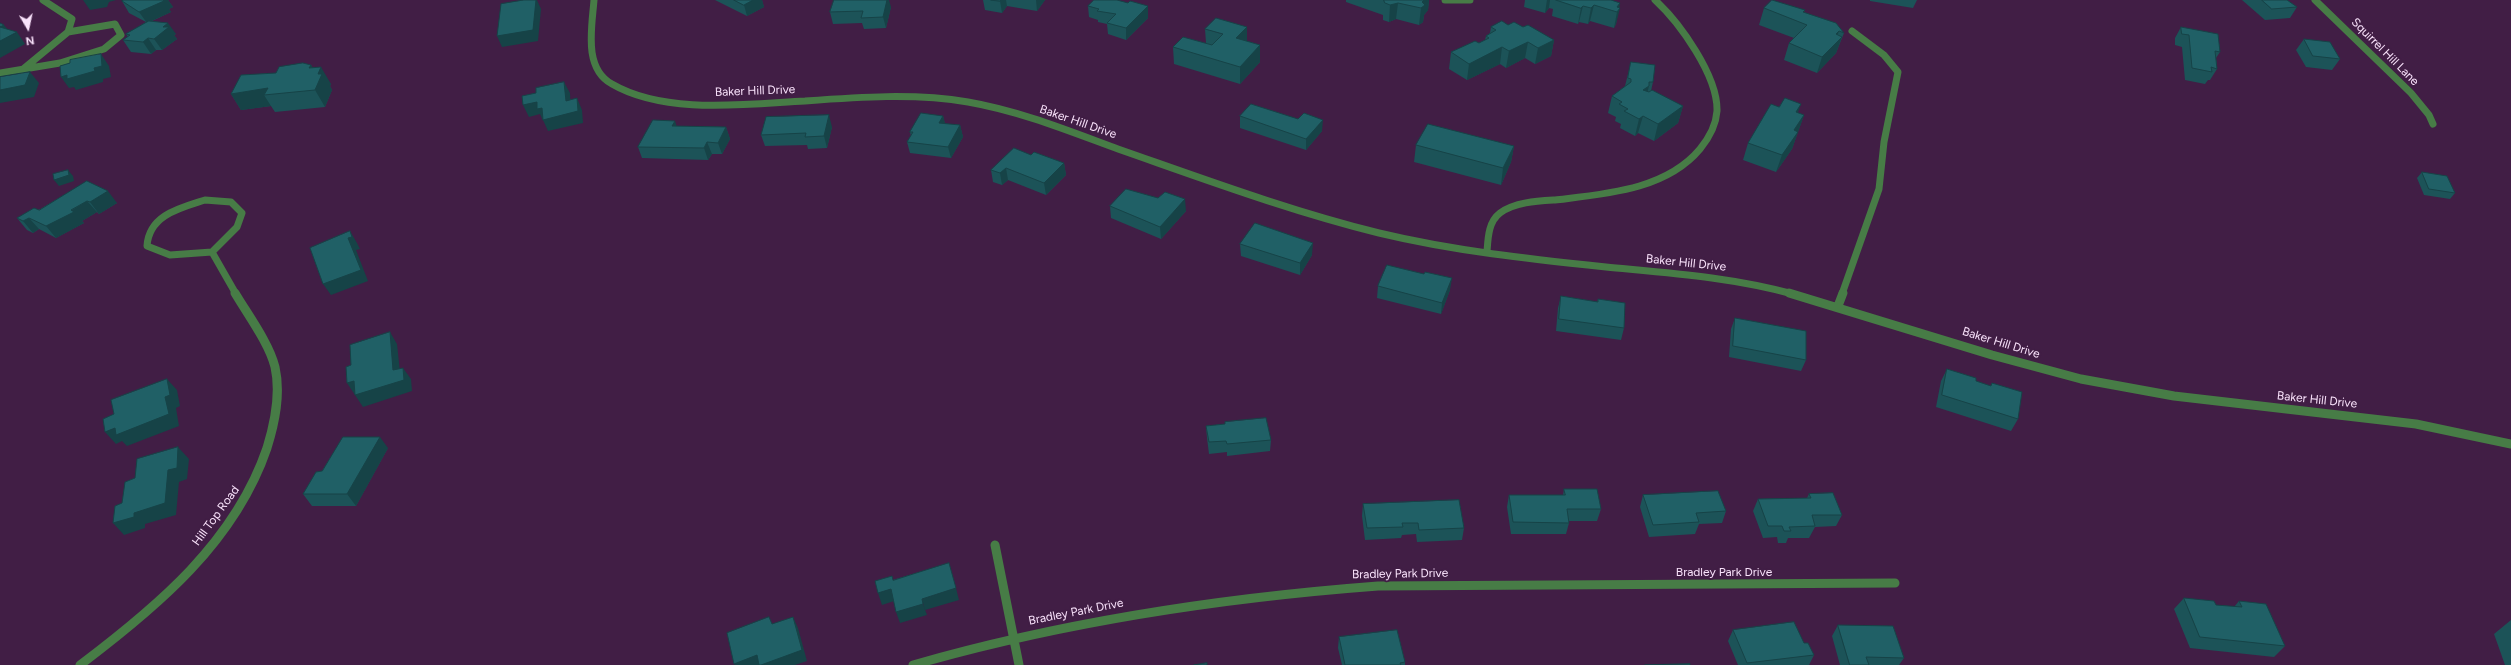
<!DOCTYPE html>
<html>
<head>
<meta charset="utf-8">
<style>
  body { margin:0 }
  #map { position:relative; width:2511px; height:665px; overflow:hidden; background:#411e45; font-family:Figtree,sans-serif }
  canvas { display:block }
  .north { position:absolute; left:8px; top:8px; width:40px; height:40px; -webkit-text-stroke:3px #411e45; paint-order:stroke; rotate:171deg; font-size:11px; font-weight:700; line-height:16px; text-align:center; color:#f9e2fb }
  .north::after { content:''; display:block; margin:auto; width:14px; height:18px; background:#f9e2fb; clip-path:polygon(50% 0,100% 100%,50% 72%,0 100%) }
</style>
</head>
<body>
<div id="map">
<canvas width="2511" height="665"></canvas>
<div class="north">N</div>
</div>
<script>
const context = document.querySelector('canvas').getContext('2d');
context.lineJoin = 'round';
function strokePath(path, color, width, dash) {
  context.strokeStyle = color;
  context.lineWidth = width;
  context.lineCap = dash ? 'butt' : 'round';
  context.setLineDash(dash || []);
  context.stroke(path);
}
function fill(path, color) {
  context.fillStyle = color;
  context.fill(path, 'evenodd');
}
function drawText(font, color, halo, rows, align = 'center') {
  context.font = font + ' Figtree,sans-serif';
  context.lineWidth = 4;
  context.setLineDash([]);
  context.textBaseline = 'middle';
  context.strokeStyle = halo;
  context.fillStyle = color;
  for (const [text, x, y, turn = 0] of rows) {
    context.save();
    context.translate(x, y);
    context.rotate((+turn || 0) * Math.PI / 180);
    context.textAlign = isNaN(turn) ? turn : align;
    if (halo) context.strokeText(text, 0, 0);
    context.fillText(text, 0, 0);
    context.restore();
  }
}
const minorFar1 = new Path2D(`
  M594 0C592 27 583 68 612 84 665 115 747 104 805 101 859 97 915 93 968 102 1020 111 1069 131 1118 149 1204 179 1290 211 1379 233 1454 251 1530 259 1606 267 1669 273 1731 277 1793 294
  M1445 0H1470
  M2315 0 2411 93 2429 115 2433 124
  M22 70 68 32
  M0 73 60 63 104 49 121 35 115 24 68 32 72 19 43 0
  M205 200 231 202 242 213 237 227 212 252 170 255 147 246C149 215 180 208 205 200Z
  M212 252 236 294
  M1487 252C1488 239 1488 222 1500 213 1515 202 1538 201 1555 200 1605 194 1666 190 1700 149 1709 138 1716 126 1717 111 1718 76 1680 23 1655 0
  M1842 294 1879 189 1884 142 1898 72 1884 55 1852 31`);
const minor = new Path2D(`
  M1789 293 1992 355 2081 379 2174 396 2416 424 2511 444
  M1838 306 1843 293
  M995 545 1019 665
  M80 665C157 607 235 542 267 448 275 422 281 394 275 367 269 343 248 315 235 293
  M913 665C1066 621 1220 598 1378 586L1895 583`);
const wall = new Path2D(`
  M124 0H168L173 7 169 9 171 12 152 21 176 34 174 35 177 39 162 50H156L151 54 131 52 123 40 128 37 126 34 146 22 129 13 122 1Z
  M715 0H762L764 7 747 16Z
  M983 0H1045L1037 11 1007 6 1002 13 985 10Z
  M1346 0H1429L1428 10 1424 15 1423 22 1419 25 1396 19 1389 22 1383 20V15L1346 2Z
  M1525 0H1611L1619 8 1616 24 1614 28 1590 21 1588 24 1579 22 1578 24 1552 16 1553 9 1549 8 1545 13 1524 7Z
  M1870 0H1917L1913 8 1870 1Z
  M2242 0H2287L2297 7 2290 18 2265 20Z
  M1088 6 1148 18 1126 40 1108 34 1107 24 1098 22V20L1089 17Z
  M891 7 886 28 864 29 862 23 833 24 830 12Z
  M1764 8 1805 10 1804 12 1844 33 1836 53 1817 73 1784 60 1789 43 1794 38 1759 25Z
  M1508 25 1523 27 1554 40 1551 56 1535 64 1525 58 1506 68 1500 64 1467 80 1449 69 1451 52 1479 43 1485 40 1486 36 1490 33 1491 27Z
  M2181 27 2220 52 2216 58 2217 69 2210 80H2208L2205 84 2185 80 2182 47 2175 45V38Z
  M1205 29 1260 45V62L1240 84 1174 64 1173 47 1206 43Z
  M2304 39 2340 59 2332 70 2306 67 2296 50Z
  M1631 62 1653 82 1651 91 1683 106 1678 123 1654 141 1638 133 1635 136 1620 128 1621 124 1615 121 1616 117 1608 113 1612 96 1625 86Z
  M311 65 313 68 331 84 330 86 332 90 325 107 275 112 271 106 241 110 231 94 276 73Z
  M1798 113 1804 115 1792 149 1776 172 1743 160 1748 143Z
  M943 116 945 124 960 125 963 137 951 158 910 153 907 142 911 136 910 132Z
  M1240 116 1298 119 1322 131 1306 150 1240 128Z
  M677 126 726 127 730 139 722 154H712L708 160 642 158 638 147Z
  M832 127 827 148 808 149 807 145 765 146 761 135Z
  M1416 145 1514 146 1511 162 1501 185 1414 162Z
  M1031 155 1064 163 1066 175 1046 195 1008 180 1002 185 993 182 991 170Z
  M2422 172 2455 193 2450 199 2424 195 2417 178Z
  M87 181 117 203 99 214 97 212 82 221 84 223 56 238 39 229 33 233 27 230 17 218 39 210Z
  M1110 206 1186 211 1161 239 1111 218Z
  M1240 244 1312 255 1300 275 1241 256Z
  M1424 274 1450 290 1441 314 1377 298 1378 286Z
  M1561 296 1597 302 1598 299 1624 328 1621 340 1556 331 1558 308Z
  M1735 318 1806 360 1801 371 1729 357 1731 329Z
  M1947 369 1976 381 1990 386 1992 383 2018 419 2011 431 1936 407 1941 381Z
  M1225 422 1271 440 1270 451 1227 456V452L1209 454 1207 438 1206 426 1225 424Z
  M388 448 356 506H312L303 494Z
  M1564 489 1601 509 1597 521H1569V523L1566 534H1511L1507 507 1509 495H1563Z
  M1809 494 1842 515 1836 526 1815 527 1809 538H1788L1786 543H1778L1777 537 1763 538 1753 511 1758 499 1807 498Z
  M1643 495 1726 511 1722 523 1699 524 1695 534 1649 537 1640 507Z
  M1363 504 1464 528 1462 540 1417 542 1416 534 1402 535 1401 538 1365 540 1362 516Z
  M2184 598 2216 605 2234 607 2239 601 2285 646 2274 657 2190 648 2174 609Z
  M2511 620V665H2505L2494 634Z
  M1838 625 1904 658 1899 665H1840L1832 636Z
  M1733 630 1804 643 1814 655 1809 665H1738L1728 641Z
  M1339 637 1405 662V665H1342L1338 648Z`);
const shadedWall = new Path2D(`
  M83 0H116L109 2 107 7 90 10Z
  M161 0H168L173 7 169 9 171 12 147 23 139 12Z
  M536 0H537L541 9 538 41 502 47 497 36Z
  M753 0H762L764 7 747 16 744 5Z
  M887 0H889L891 7 886 28 883 17Z
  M1001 0H1006L1007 6 1002 13 1000 1Z
  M1036 0H1045L1037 11Z
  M1424 0H1429L1428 10 1424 15 1423 22 1419 25 1421 8 1422 2Z
  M1547 0H1550L1549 8 1545 13Z
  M1398 3 1396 19 1389 22 1390 5Z
  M1620 3 1619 10 1620 8 1616 24 1614 28 1617 12V7Z
  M1594 5 1590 21 1588 24 1591 8Z
  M1148 6V18L1126 40V28Z
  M1583 6 1579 22 1578 24 1581 8Z
  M168 23 176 34 174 35 177 39 162 50 154 39 163 27Z
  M4 25 12 35 17 32 25 44 0 58V27Z
  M1247 27V43L1236 38Z
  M1839 31 1834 45 1842 37 1836 53 1817 73 1822 57 1836 34Z
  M148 38 156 50 151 54 143 42Z
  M1554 40 1551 56 1535 64 1538 48Z
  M1528 42 1525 58 1506 68 1509 51Z
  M1260 45V62L1240 84V67Z
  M1502 47 1500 64 1467 80 1469 64Z
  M101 54 109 66 111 77 103 79V82L76 90 74 87 69 88 61 77 94 68Z
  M311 65 320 79 318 74 321 67 331 84 330 86 332 90 325 107 315 90 309 68Z
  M30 72 39 83 34 97 0 103V90Z
  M564 82 570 93 571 112 566 101Z
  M1649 86 1645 102 1643 90Z
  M268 88 264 95 271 106 241 110 231 94Z
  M577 98 582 110 583 123 548 131 543 120V121L540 114 529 117 523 105 537 102 540 108Z
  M1801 104 1795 121 1796 112Z
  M1683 106 1678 123 1654 141 1658 124Z
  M829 115 832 127 827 148 824 136Z
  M1804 115 1792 149 1776 172 1782 155 1794 130Z
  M943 116 946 127 939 123Z
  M1643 116 1638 133 1635 136 1639 119Z
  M1323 120 1322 131 1306 150V139Z
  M675 121 679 133 672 126Z
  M960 125 963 137 951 158 948 147Z
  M726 127 730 139 722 154 718 143Z
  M707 142 712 154 708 160 704 148Z
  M1514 146 1511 162 1501 185 1503 168Z
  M1064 163 1066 175 1046 195 1044 183Z
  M1006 168 1008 180 1002 185 1000 173Z
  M68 170 73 176 74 181 59 186 54 180Z
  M108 191 117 203 99 214 90 202Z
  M1185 199 1186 211 1161 239 1160 227Z
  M87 201 97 212 82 221 84 223 56 238 46 226Z
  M29 218 39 229 33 233 23 221Z
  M350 231 357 243 360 249 356 250 368 281 331 295 323 284Z
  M1313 243 1312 255 1300 275V263Z
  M1452 278 1450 290 1441 314 1442 303Z
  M390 332 397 344 401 381 403 368 411 379 412 391 363 407 347 383 393 370Z
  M167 379 177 390 180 406 176 408 179 426 127 446 122 441 116 444 105 432 115 428 165 397Z
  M380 437 388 448 356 506 347 494Z
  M178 447 189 459 187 479 179 482 176 515 145 524V528L124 535 113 523 134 513 168 470Z
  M956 588 959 600 925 610 922 599Z
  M891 589 894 601 882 605 878 593Z
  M923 604 927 615 900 623 896 612Z
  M793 617 798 628 807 661 795 665H735L734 664Z`);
const building = new Path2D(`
  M124 0H163L164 1 139 12 122 1Z
  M524 0H536L533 30 497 36 501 4Z
  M734 0H753L744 5Z
  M834 0H887L883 17 861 18 863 11 830 12Z
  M991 0H1001L1000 1Z
  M1094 0H1117L1128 3 1130 1 1148 6 1126 28 1107 23 1116 14 1097 11 1099 9 1088 6Z
  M1384 0H1424L1422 2 1425 5 1421 8 1398 3 1390 5 1385 3Z
  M1556 0H1611L1620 3 1617 7 1620 8 1617 12 1594 5 1591 8 1583 6 1581 8Z
  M1772 0 1805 10 1803 12 1836 23 1844 33 1839 31 1836 34 1842 37 1822 57 1789 43 1807 25 1764 8Z
  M2262 0H2287L2297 7 2272 9Z
  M1216 18 1247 27 1236 38 1260 45 1240 67 1173 47 1183 37 1212 45 1223 34 1205 29Z
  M149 21 168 23 163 27H169L154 39 148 38 143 42 123 40 130 35 126 34Z
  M1502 21 1508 25 1514 22 1523 27 1528 25 1554 40 1538 48 1528 42 1509 51 1502 47 1469 64 1451 52 1475 41 1479 43 1489 38 1486 36 1496 30 1491 27Z
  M0 23 4 25 0 27 17 32 0 41Z
  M2181 27 2218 34 2220 52 2215 51 2217 69 2211 67 2212 72 2192 68 2189 35 2182 34Z
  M2304 39 2330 42 2340 59 2313 56Z
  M101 54 102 66 94 68 95 71 67 79V75L61 77 60 66 70 63V60Z
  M1631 62 1655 65 1653 82H1649V86L1643 90 1649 92 1652 90 1683 106 1658 124 1643 116 1639 119 1624 111 1628 109 1619 104 1622 102 1612 96 1631 82V79L1628 78Z
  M303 63 311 65 309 68 321 67 318 74H322L315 90 264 95 268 88 231 94 241 75 276 73 279 67Z
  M30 72 25 85 0 90V77Z
  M564 82 566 101 577 98 578 111 543 120 542 108 537 109V102L523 105 522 96 536 93V88Z
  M1785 98 1801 104 1796 112 1804 115 1794 130 1798 132 1782 155 1748 143 1771 104 1779 107Z
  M1251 104 1298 119 1304 113 1323 120 1306 139 1240 116Z
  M921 113 943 116 939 123 960 125 948 147 907 142 913 132H910Z
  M829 115 824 136 805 137 806 133 761 135 766 117Z
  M653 120 675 121 672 126 726 127 718 143 707 142 704 148 638 147Z
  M1428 124 1514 146 1503 168 1416 145Z
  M1014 148 1031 155 1034 152 1064 163 1044 183 1006 168 1000 173 991 170Z
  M68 170 69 175 54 180 53 174Z
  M2422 172 2447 176 2455 193 2429 189Z
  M87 181 108 191 90 202 87 201 71 210 74 212 46 226 29 218 23 221 17 218 34 208 39 210Z
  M1126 189 1158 198 1165 192 1185 199 1160 227 1110 206Z
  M1255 223 1313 243 1300 263 1240 244Z
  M350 231 352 237 348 238 361 270 323 284 310 248Z
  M1387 265 1424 274 1425 272 1452 278 1442 303 1378 286Z
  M1561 296 1598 302V299L1625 303 1624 328 1559 319Z
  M1735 318 1806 331V360L1733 346Z
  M390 332 393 370 403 368 404 380 355 395 354 381 347 383 346 367 351 365 350 345Z
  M1947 369 1976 378V381L1991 386 1992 383 2022 392 2018 419 1942 395Z
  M167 379 170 395 165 397 169 414 116 435 115 428 105 432 103 419 114 414 111 400Z
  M1266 418 1271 440 1227 444 1226 441 1209 442 1206 426 1225 424V422Z
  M343 437H380L347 494H303L316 472 322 471Z
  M178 447 177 468 168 470 165 503 134 513V517L113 523 115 506 122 503 125 482 135 478 137 459Z
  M1564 489H1597L1601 509H1567L1569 523 1513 522 1509 495H1565Z
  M1718 491 1726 511 1696 513 1699 522 1653 525 1643 495Z
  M1833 493 1842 515H1812L1815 526 1789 527 1791 531H1784L1782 526H1768L1758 499 1811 498 1809 494Z
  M1459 500 1464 528 1419 530 1418 523H1402L1403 527 1367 528 1363 504Z
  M949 563 956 588 922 599 923 604 896 612 891 589 878 593 875 581 892 576 893 580Z
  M2184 598 2214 601 2216 605 2242 607 2239 601 2266 604 2285 646 2200 637Z
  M769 617 772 624 793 617 802 650 761 665H759L757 655 734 664 727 633Z
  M1794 622 1804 643H1808L1814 655 1747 663 1733 630Z
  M1838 625 1893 626 1904 658 1866 657 1869 665H1850Z
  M1397 630 1405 662 1400 663 1401 665H1345L1339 637Z
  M1207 663V665H1194Z
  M1690 664V665H1645Z`);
const streetNames = [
  ["Squirrel Hill Lane",2385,52,45],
  ["Baker Hill Drive",755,91,-2],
  ["Baker Hill Drive",1078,122,19],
  ["Baker Hill Drive",1686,263,6],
  ["Baker Hill Drive",2001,343,17],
  ["Baker Hill Drive",2317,400,6],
  ["Hill Top Road",216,516,-54],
  ["Bradley Park Drive",1724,572],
  ["Bradley Park Drive",1400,574,-1],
  ["Bradley Park Drive",1076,612,-11]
];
strokePath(minorFar1, '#477c46', 7);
strokePath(minor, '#477c46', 9);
fill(wall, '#1c5358');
fill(shadedWall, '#164347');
fill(building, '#206066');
strokePath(building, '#164347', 1);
drawText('12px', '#f9e2fb', '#411e45', streetNames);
</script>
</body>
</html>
